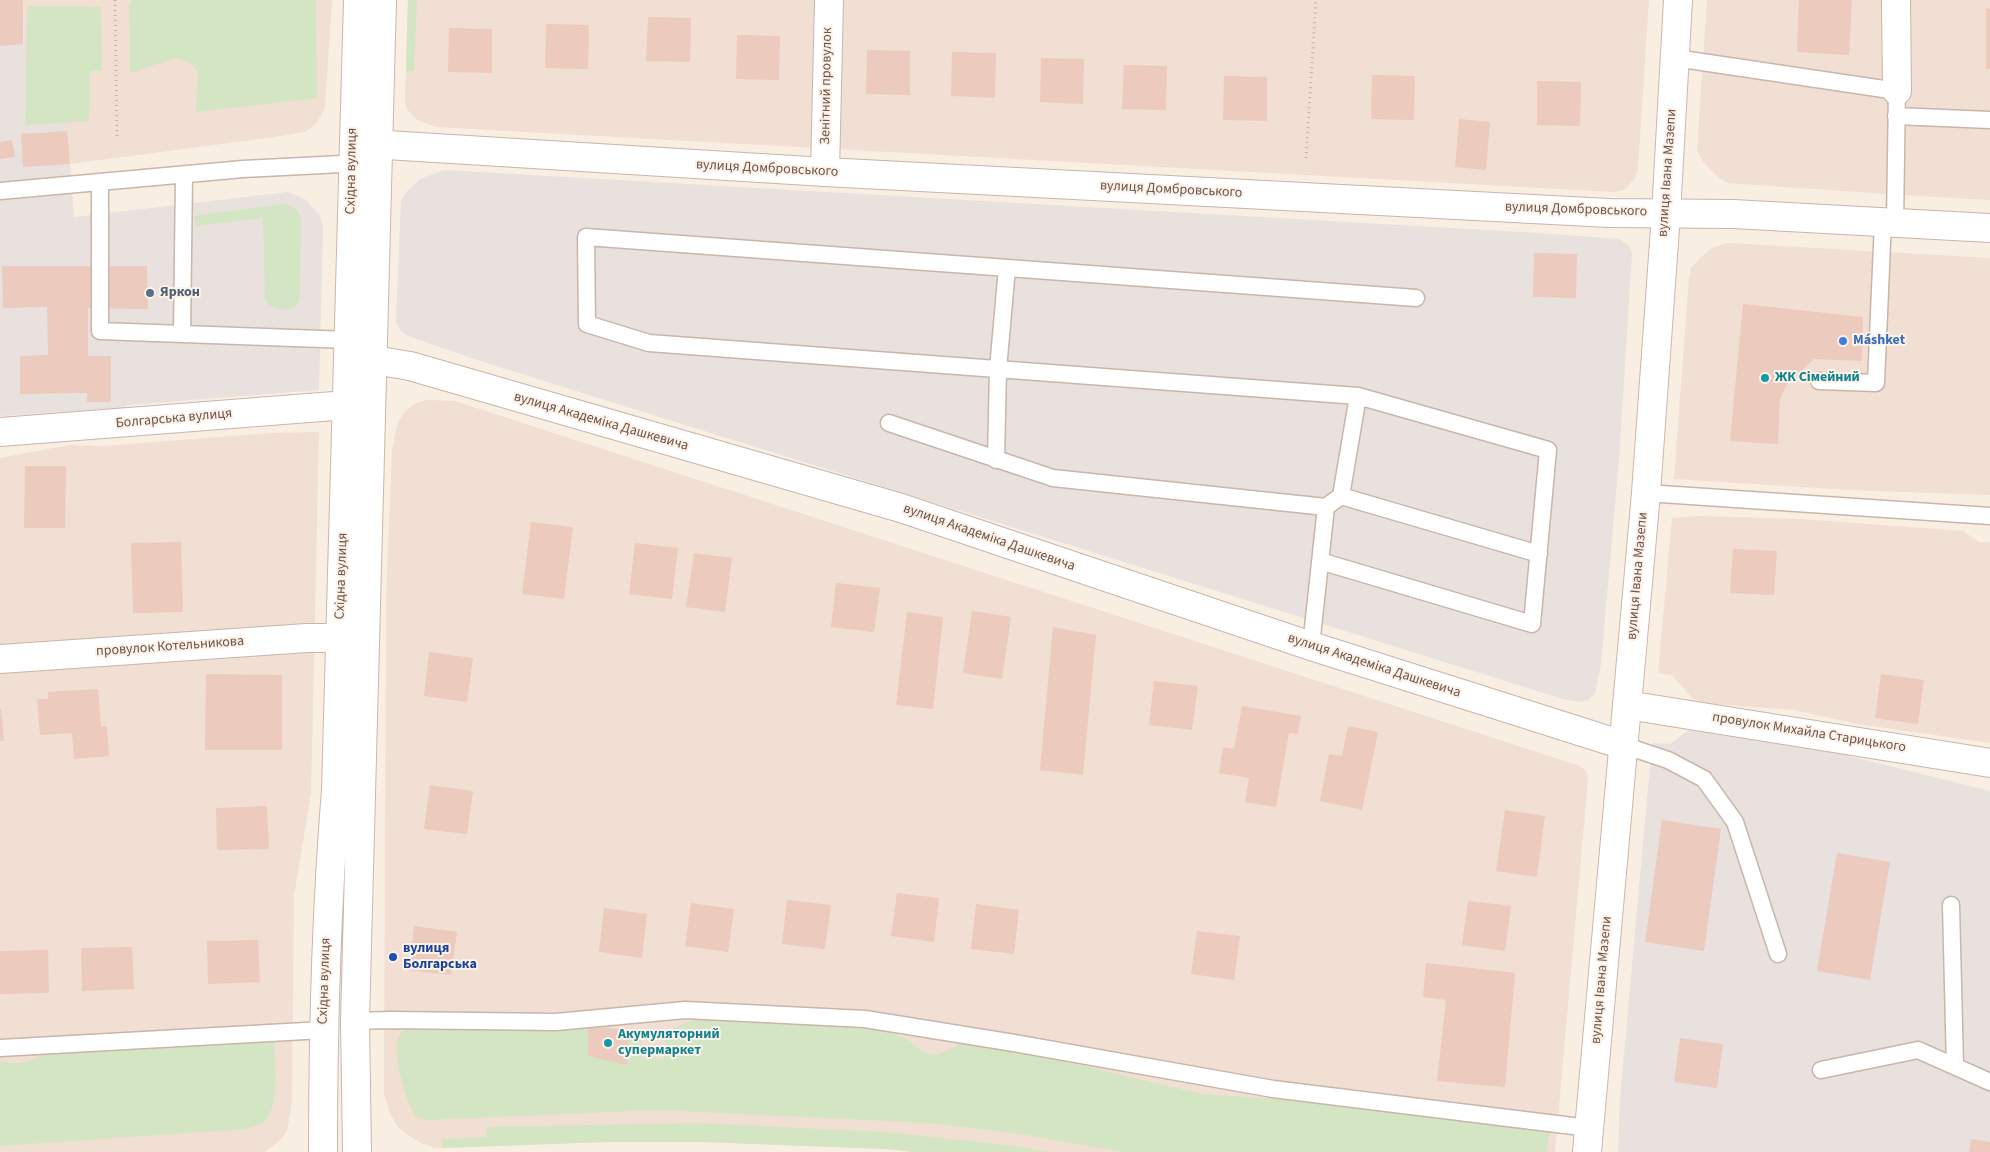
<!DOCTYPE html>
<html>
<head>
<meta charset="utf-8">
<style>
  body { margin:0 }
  canvas { display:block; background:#f9eee2 }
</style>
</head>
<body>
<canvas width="1990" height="1152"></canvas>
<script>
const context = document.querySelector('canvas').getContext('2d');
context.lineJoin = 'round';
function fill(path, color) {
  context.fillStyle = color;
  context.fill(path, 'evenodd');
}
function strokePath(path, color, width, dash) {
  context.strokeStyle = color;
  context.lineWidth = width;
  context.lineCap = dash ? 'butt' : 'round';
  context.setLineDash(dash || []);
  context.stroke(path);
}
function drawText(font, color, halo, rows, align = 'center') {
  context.font = font + ' "Source Sans 3",sans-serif';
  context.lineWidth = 4;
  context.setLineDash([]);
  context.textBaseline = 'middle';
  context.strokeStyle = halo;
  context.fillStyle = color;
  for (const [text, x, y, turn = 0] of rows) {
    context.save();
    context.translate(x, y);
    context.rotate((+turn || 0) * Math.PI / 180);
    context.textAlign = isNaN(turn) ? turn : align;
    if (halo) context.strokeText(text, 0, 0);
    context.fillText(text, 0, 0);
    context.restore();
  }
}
const residential = new Path2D(`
  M23 0H332L325 107 317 123 305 132 275 137 70 164 25 125Z
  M408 0H1649L1638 167 1636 177 1630 184 1624 190 1614 192 436 127 416 119 407 109 405 103Z
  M1707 0H1894L1886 194 1728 183 1719 178 1704 163 1697 150Z
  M1911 0H1990V200L1904 195Z
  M1728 243 1990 258V495L1850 490 1674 479 1689 278 1691 268 1700 258 1712 248Z
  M427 400 455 401 1580 766 1586 771 1588 779 1555 1152H914L886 1149 702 1142H607L435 1148 421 1143 409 1136 397 1126 390 1113 384 1094 386 598 392 452 395 434 398 423 404 412 414 404Z
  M319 432 311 794 294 896 292 1102 287 1131 280 1140 265 1152H0V458L69 445 103 446 271 433Z
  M1696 516 1800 519 1963 531 1979 542H1990V743L1858 724 1794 710 1703 703 1692 698 1672 675 1658 673 1672 518Z`);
const industrial = new Path2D(`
  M0 0H23L25 124 67 122 74 217 288 192 305 199 320 216 323 228 319 390 128 405 123 408 0 416Z
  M444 170 1538 233 1619 239 1630 246 1632 254 1619 460 1601 663 1595 694 1588 700 1579 702 1563 699 477 360 408 336 401 331 396 323 401 200 407 191 420 179Z
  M1690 729 1825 750 1990 791V1152H1618L1620 1099 1652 743 1670 744Z`);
const green = new Path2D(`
  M133 0H316L317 98 196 112 198 72 190 62 175 58 130 73 129 4Z
  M408 0H417L414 71H406Z
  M27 6 101 7 102 70 90 71 89 121 25 125Z
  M283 204C292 206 296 208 301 216L300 300 294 308C283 311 273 310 265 301L263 218 196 226 194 216Z
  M703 1018 833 1022 881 1029 905 1038 923 1052 936 1055 949 1050 965 1041 983 1039 1116 1074 1203 1094 1274 1099 1442 1117 1550 1132 1546 1152H1124L1014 1133 929 1123 657 1110 428 1120 415 1116C406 1101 389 1048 401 1033 406 1027 417 1028 424 1027H600L632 1030 641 1039 642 1057 664 1059C665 1053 664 1045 666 1039 671 1024 690 1022 703 1018Z
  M274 1038C274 1061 282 1111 261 1124 257 1127 250 1127 246 1129L0 1146V1061C23 1065 27 1063 48 1052Z
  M698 1123 885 1132 1007 1145 1048 1152H914L886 1149 702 1142H607L442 1148 441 1139 487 1137 486 1127Z`);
const building = new Path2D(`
  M0 0H23V44L0 46Z
  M1799 0H1852L1849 55 1797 52Z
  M1986 8 1990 9V69H1986Z
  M648 17 691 18 690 62 646 61Z
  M546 24 589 25 588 69 545 68Z
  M449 28 492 29V73L448 72Z
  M737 35 780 36 779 80 736 79Z
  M867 50 910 51V95L866 94Z
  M952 52 996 53 995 98 951 96Z
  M1041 58 1084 59 1083 104 1040 102Z
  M1124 65 1167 66 1166 110 1122 109Z
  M1372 75 1415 76 1414 120 1371 119Z
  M1224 76 1267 77V121L1223 120Z
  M1537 81 1581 82 1580 126 1537 125Z
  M1459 119 1490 122 1486 170 1455 167Z
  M67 131 70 164 23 167 21 134Z
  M12 140 15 157 0 159V142Z
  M1534 253 1577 254 1576 298 1533 297Z
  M2 266H147L148 309 88 308V356H111V402H87V393L20 394V356L48 355 47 307 3 308Z
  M1743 304 1863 317 1862 361 1814 359 1787 384 1780 399 1778 444 1730 441Z
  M25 466H66L65 528H24Z
  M531 522 573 527 564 599 522 594Z
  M181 542 183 612 133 613 131 543Z
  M635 543 678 548 672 599 629 594Z
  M1733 549 1777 551 1774 595 1730 593Z
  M694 553 732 558 725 612 686 607Z
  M836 583 880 588 874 632 831 627Z
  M972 611 1011 617 1002 679 963 673Z
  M907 612 943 617 933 709 896 705Z
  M1053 627 1096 635 1083 775 1040 770Z
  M429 652 473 658 467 702 424 696Z
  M206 674 282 675V750H205Z
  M1881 674 1924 680 1918 724 1875 718Z
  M1154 681 1198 686 1192 730 1149 725Z
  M98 689 101 726H107L109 756 74 759 72 733 40 735 37 699H48V692Z
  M1242 706 1301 716 1298 734 1289 733 1276 807 1245 802 1249 778 1219 773 1223 747 1234 749Z
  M0 709H1L4 741H0Z
  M1348 726 1378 732 1362 810 1320 801 1329 754 1342 756Z
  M430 785 473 791 467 834 424 829Z
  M267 806 269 849 217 850 216 808Z
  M1505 810 1545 816 1537 877 1496 871Z
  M1662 820 1721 829 1704 951 1645 942Z
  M1837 853 1890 862 1870 980 1817 971Z
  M897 893 939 898 934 942 891 936Z
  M787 900 831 905 825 949 782 944Z
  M1468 901 1511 906 1505 951 1462 945Z
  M691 903 734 909 728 952 685 946Z
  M976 904 1019 910 1014 954 971 949Z
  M604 908 647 914 642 958 599 952Z
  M414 926 457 932 451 975 409 970Z
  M1197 931 1240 936 1234 980 1191 974Z
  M258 940 260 982 208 984 207 941Z
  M132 947 134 989 82 991 81 948Z
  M48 950 49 993 0 994V951Z
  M1426 963 1515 973 1505 1087 1437 1081 1446 1000 1423 997Z
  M588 1027 629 1030 627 1065 588 1056Z
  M1680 1038 1723 1044 1717 1088 1674 1082Z
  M1971 1139 1990 1142V1152H1969Z`);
const path = new Path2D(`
  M115 0 117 140
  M1306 158 1316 0`);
const service = new Path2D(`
  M1675 58 1897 91 1895 222
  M1896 116 1990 120
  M100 182V331L349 340
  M0 191 243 169 362 163
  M182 334 184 175
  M1819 381 1876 383 1883 221
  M1358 396 649 343 587 324 586 237 1416 298
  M889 423 1053 478 1326 507 1311 646
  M996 460 998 369 1007 268
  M1646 493 1990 516
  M1341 496 1539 554
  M1320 561 1532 624 1548 450 1358 396 1341 496 1326 507
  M1623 745 1668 760 1704 779 1735 822 1778 954
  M1951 905 1955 1066
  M355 1021 391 1020 556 1022 685 1010 865 1019 1014 1043 1273 1089 1589 1128
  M0 1048 323 1030
  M1821 1070 1918 1050 1990 1082`);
const minor = new Path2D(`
  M1896 0 1897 91
  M825 172 829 0
  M0 432 347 405
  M0 659 307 638H341
  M1627 705 1990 763`);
const tertiary = new Path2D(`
  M354 143 825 172 1609 213 1733 214 1990 228
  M350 356 410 366 901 508 1311 646 1623 745`);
const secondary = new Path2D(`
  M323 1152C323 1031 326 911 336 790L358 0
  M357 1152 355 1021 382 0
  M1587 1152 1646 493 1666 214 1678 0`);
const markers = [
  [150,293,5,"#5c6f8a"],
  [1843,341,5,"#3f7fe0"],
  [1765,378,5,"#0f9aa8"],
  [393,957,5,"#1a4fb4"],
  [608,1043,5,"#0f9aa8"]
];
const streetNames = [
  ["Зенітний провулок",827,86,-89],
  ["вулиця Домбровського",767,169,3],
  ["Східна вулиця",352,171,-89],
  ["вулиця Івана Мазепи",1668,173,-86],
  ["вулиця Домбровського",1171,190,3],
  ["вулиця Домбровського",1576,210,2],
  ["Болгарська вулиця",174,419,-5],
  ["вулиця Академіка Дашкевича",601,422,16],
  ["вулиця Академіка Дашкевича",989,538,19],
  ["Східна вулиця",342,576,-88],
  ["вулиця Івана Мазепи",1638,576,-85],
  ["провулок Котельникова",170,647,-4],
  ["вулиця Академіка Дашкевича",1374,666,18],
  ["провулок Михайла Старицького",1809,733,9],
  ["вулиця Івана Мазепи",1602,980,-85],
  ["Східна вулиця",325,981,-88]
];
const serviceNames = [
  ["Яркон",160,293]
];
const shopNames = [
  ["Máshket",1853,341]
];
const cultureNames = [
  ["ЖК Сімейний",1775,378],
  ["Акумуляторний",618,1035],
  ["супермаркет",618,1051]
];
const transitNames = [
  ["вулиця",403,949],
  ["Болгарська",403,965]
];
fill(residential, '#f0dfd2');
fill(industrial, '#e9e1dd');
fill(green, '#d4e5c3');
fill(building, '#eccabd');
strokePath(service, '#c9b5aa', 19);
strokePath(minor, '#c9b5aa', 30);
strokePath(tertiary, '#c9b5aa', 30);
strokePath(secondary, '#ceb6ab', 30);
strokePath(path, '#d0aea0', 3, [1, 4]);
strokePath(service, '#fff', 16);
strokePath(minor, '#fff', 28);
strokePath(tertiary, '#fff', 28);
strokePath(secondary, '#fff', 28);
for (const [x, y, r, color] of markers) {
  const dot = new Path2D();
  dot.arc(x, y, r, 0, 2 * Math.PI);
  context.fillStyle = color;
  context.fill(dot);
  strokePath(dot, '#fdf2e8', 2);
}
drawText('14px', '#6e544b', '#fdf2e8', streetNames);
drawText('bold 14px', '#4e5e75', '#fdf2e8', serviceNames, 'left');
drawText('bold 14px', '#366cbe', '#fdf2e8', shopNames, 'left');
drawText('bold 14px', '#0d838f', '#fdf2e8', cultureNames, 'left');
drawText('bold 14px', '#164399', '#fdf2e8', transitNames, 'left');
</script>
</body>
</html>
